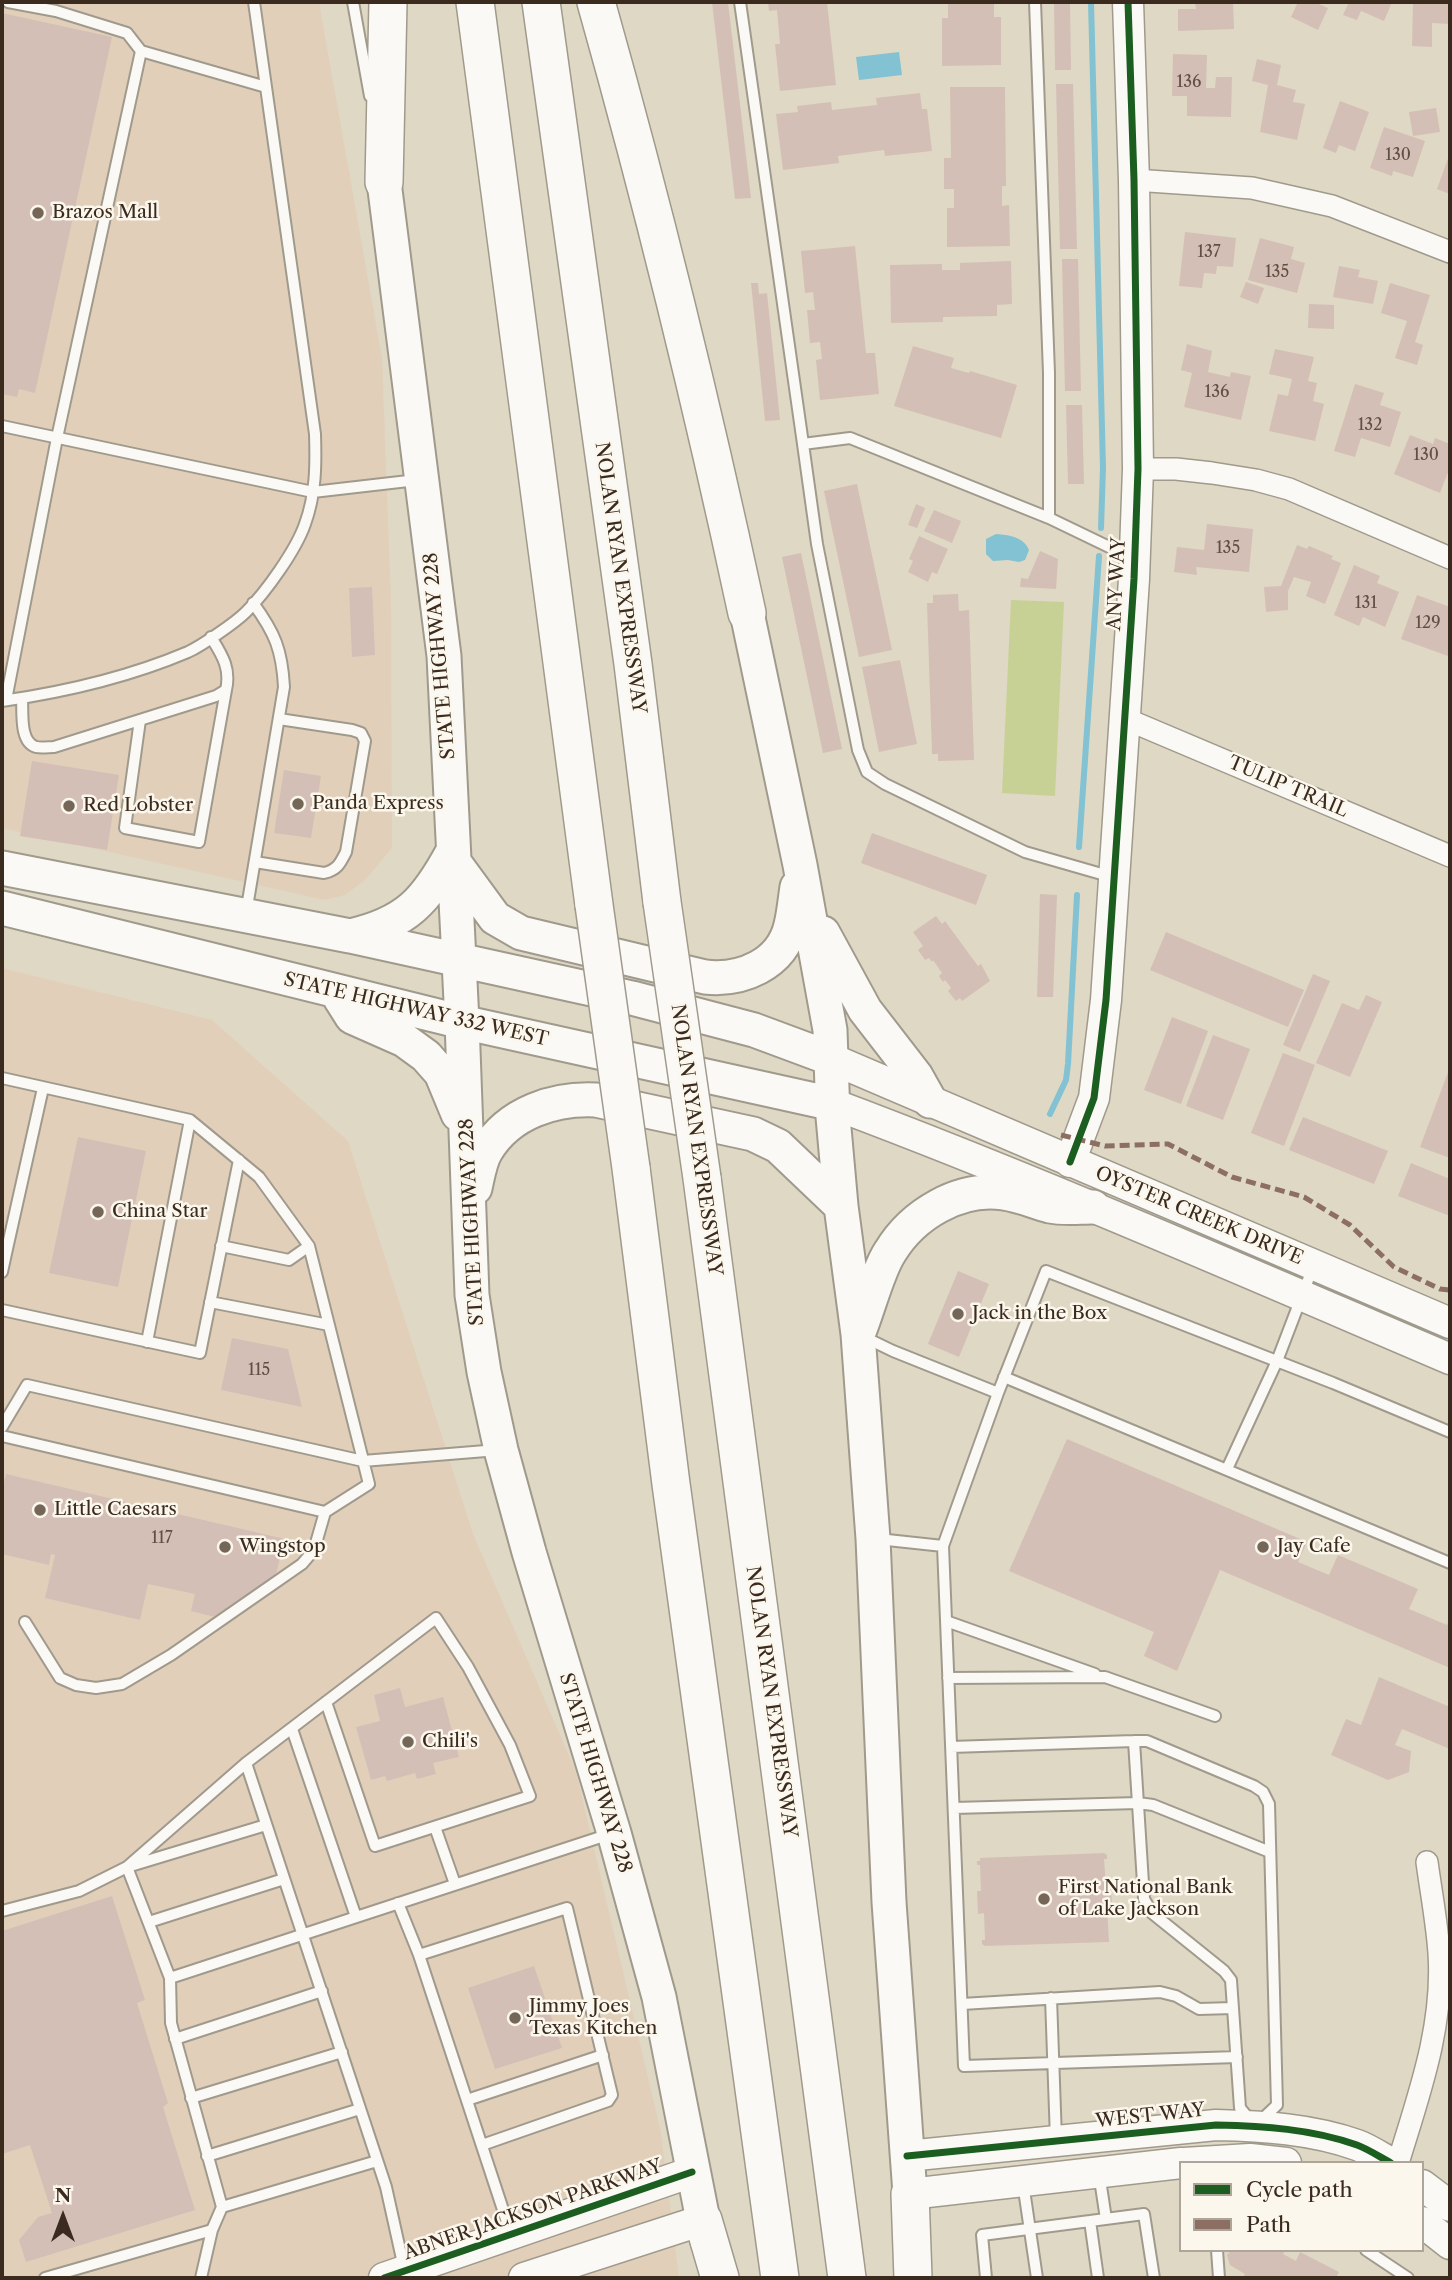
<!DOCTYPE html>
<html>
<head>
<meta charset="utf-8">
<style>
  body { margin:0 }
  #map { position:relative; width:1452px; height:2280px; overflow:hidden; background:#dfd8c4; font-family:"Libre Caslon Text",serif }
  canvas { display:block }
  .frame { position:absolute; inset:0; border:4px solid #3b2a1e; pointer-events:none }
  .legend { position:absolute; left:1179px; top:2161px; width:245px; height:91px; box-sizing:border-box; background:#fbf7ec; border:2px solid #aea59a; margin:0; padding:9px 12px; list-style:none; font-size:21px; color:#3b2a1e }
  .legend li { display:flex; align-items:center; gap:14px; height:35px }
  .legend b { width:35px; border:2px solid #aea59a }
  .north { position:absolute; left:28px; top:2182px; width:70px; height:70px; -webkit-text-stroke:5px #fbf7ec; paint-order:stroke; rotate:0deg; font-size:19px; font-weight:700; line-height:28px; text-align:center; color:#3b2a1e }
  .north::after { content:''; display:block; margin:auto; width:24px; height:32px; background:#3b2a1e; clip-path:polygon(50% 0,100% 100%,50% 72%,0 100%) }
</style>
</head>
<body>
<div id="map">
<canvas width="1452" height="2280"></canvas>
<div class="frame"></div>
<ul class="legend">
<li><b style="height:9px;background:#1b5e20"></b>Cycle path</li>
<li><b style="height:9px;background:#8d6e63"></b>Path</li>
</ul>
<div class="north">N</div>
</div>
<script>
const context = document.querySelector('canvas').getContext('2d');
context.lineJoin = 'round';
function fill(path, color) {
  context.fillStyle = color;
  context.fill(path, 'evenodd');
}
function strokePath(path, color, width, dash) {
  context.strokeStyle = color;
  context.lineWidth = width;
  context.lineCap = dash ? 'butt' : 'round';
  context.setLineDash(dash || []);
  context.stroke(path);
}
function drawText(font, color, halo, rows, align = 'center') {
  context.font = font + ' "Libre Caslon Text",serif';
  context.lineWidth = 5;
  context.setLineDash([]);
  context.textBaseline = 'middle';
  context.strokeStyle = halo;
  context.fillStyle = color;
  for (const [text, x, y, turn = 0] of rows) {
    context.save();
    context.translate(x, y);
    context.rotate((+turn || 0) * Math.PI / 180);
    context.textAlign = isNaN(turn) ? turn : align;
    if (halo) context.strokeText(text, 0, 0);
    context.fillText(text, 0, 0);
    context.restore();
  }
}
const built = new Path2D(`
  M2 2H319L382 358 391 603 392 848 365 880 345 895 325 900 2 828Z
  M2 968 212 1020 348 1141 473 1534 576 1772 661 2133 679 2278H2Z`);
const green = new Path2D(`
  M1011 600 1064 602 1055 796 1002 793Z`);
const water = new Path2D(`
  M899 52 902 75 859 80 856 57Z
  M996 534C1009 535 1024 537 1029 550L1025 560 1019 562 1008 560 993 561 986 554V539Z`);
const stream = new Path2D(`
  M1091 2 1103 468 1101 528
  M1079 847 1099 556
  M1050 1114 1066 1080 1068 1064 1077 895`);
const building = new Path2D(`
  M712 2H728L751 198 735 199Z
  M768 2H827L836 85 780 91 775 44H780L777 10 769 11Z
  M948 2H994V17H1001V65L942 66V18H948Z
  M1054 2H1070L1071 70H1055Z
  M1195 2H1233L1234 29 1178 31V9H1196Z
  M1298 2H1314L1328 8 1318 30 1291 17Z
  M1349 2H1392L1384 21 1361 11 1357 20 1343 15Z
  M1413 2H1450V24L1432 23V47L1412 46Z
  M2 13 112 37 35 393 19 389 17 397 2 394Z
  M1173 54 1207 55 1206 88H1215L1216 77H1232L1231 117 1187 116V96H1172Z
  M1257 59 1281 65 1277 85 1296 90 1293 102 1305 104 1297 140 1260 132 1268 85 1252 81Z
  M1056 84H1073L1077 249H1060Z
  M950 87H1005L1006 186H1002V206L1009 205 1010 246 947 247V208H954V189H944V158H951Z
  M920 93 922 109H927L932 151 885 156 884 150 838 156 839 163 783 170 776 114 798 112 797 106 831 102 832 110 877 105 876 98Z
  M1340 101 1369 112 1355 151 1339 145 1336 153 1323 148Z
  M1436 108 1440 132 1413 136 1409 112Z
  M1384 127 1425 141 1413 177 1393 171 1392 176 1370 168Z
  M1450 153V194L1437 189Z
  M1185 232 1236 238 1233 267 1217 266 1216 274 1204 273 1202 288 1179 286Z
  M1260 238 1294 247 1291 259 1305 263 1297 293 1248 280Z
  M855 246 866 353H875L879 394 820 400 816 360 822 359 820 342 810 343 807 310H815L813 292 805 293 801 251Z
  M1062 259H1078L1081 391H1065Z
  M1011 261 1012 304 997 305V316L943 317V322L891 323 890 265 942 264V270H960V263Z
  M1339 266 1360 270 1358 277 1378 281 1373 304 1333 297Z
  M1246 282 1264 288 1258 304 1240 297Z
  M751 283H758L759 294 767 293 780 420 765 421Z
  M1390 283 1430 295 1415 342 1423 345 1417 365 1395 358 1407 321 1381 313Z
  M1309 304 1334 305V329L1308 328Z
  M1187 344 1212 351 1208 372 1230 377 1231 372 1251 376 1241 420 1184 407 1192 373 1181 370Z
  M913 346 954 358 951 368 969 373 970 371 1017 385 1001 438 894 406Z
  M1275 349 1314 357 1308 381 1317 383 1313 401 1324 404 1315 441 1269 431 1278 394 1288 396 1292 379 1269 374Z
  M1355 384 1384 393 1380 405 1401 412 1390 447 1361 438 1355 457 1334 451Z
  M1066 405H1082L1084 484H1068Z
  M1410 435 1433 444 1435 438 1450 444V467L1440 493 1394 474Z
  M857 484 892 650 859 657 824 491Z
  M916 504 925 508 917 528 908 525Z
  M934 510 961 521 952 543 924 531Z
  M1207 524 1253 529 1249 572 1196 567 1197 575 1174 572 1177 547 1204 550Z
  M919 536 948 549 937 574 932 572 928 582 908 572 913 561 909 559Z
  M1297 545 1307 549 1309 546 1333 556 1331 559 1341 563 1325 604 1306 596 1311 582 1294 577 1288 591V610L1266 612 1264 587 1281 586Z
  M1040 551 1058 559 1056 589 1020 587 1021 578 1028 579Z
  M801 553 842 749 823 753 782 557Z
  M1354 565 1380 576 1377 583 1399 592 1385 627 1363 617 1359 626 1334 615Z
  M372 587 375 655 352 657 349 588Z
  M958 594 959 611 969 610 974 760 938 761V754H932L927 603H933V595Z
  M1417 595 1450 607V649L1448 656 1401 639Z
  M900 660 917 744 879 752 862 667Z
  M32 761 119 775 107 850 20 836Z
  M284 770 321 776 311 838 274 833Z
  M872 833 987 875 976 905 861 863Z
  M1040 894 1057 895 1053 997H1037Z
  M936 916 942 924 945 921 978 966 981 964 990 981 962 1001 960 998 956 1001 948 991 951 988 945 980 943 982 939 976 942 973 933 960 932 962 929 958 925 960 918 950 923 946 913 932Z
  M1166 932 1304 990 1288 1027 1150 970Z
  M1313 974 1330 981 1300 1052 1283 1045Z
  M1366 995 1382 1002 1350 1077 1316 1063 1342 1003 1359 1010Z
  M1172 1017 1208 1031 1181 1104 1144 1090Z
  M1213 1035 1250 1049 1223 1120 1186 1106Z
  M1283 1053 1315 1065 1284 1146 1251 1133Z
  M1450 1067V1158L1420 1147Z
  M1303 1117 1388 1151 1374 1184 1289 1150Z
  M78 1137 146 1151 118 1287 49 1273Z
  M1411 1163 1450 1179V1216L1398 1196Z
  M958 1271 989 1284 959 1357 928 1344Z
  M232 1338 288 1349 302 1407 221 1390Z
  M1067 1439 1307 1542 1298 1562 1329 1575 1338 1555 1418 1589 1409 1609 1447 1625 1450 1617V1668L1220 1570 1177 1671 1144 1656 1154 1632 1009 1571Z
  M6 1474 285 1539 276 1574 215 1617 191 1611 195 1594 148 1584 140 1620 45 1598 55 1555 51 1554 49 1565 2 1554V1491Z
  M1379 1677 1450 1707V1749L1402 1729 1395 1745 1411 1751 1409 1772 1388 1780 1331 1755 1346 1719 1361 1725Z
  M400 1688 405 1707 443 1697 459 1757 433 1763 436 1774 417 1779 415 1773 387 1781 385 1776 371 1780 356 1727 380 1721 374 1695Z
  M1104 1853 1107 1855V1859H1104L1106 1886H1111L1112 1907H1107L1109 1942 985 1946 982 1944V1940H985L984 1913 978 1914 977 1891H981L980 1865H977V1861H980V1858Z
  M112 1896 145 2000 137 2003 168 2103 163 2107 195 2210 26 2262 19 2240 38 2217 52 2213 30 2145 2 2154V1931Z
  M534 1966 562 2048 495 2069 468 1988Z
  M1232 2250H1285L1283 2254 1296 2261 1300 2252 1339 2272 1336 2278H1243L1245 2274 1230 2265 1227 2255Z`);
const lane = new Path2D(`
  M8 2 56 11 127 33 141 51 266 87
  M353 2 370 96
  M740 2 803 444 850 438 1049 518 1132 558
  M1035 2 1049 373V518
  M2 426 313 492 417 480
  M803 444 817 544 858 750 867 772 885 784 1025 852 1112 877
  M22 698C23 711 19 742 36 747 41 748 49 747 54 747L216 696 226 690C231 668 222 655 211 637
  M6 700 57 438 141 51
  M2 701C65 692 129 677 188 652 201 646 235 623 246 612 266 592 296 550 305 524 316 494 316 464 315 434L254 2
  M140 720 125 828 199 842 226 690
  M255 862 324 873C337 870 340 864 346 852L365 741 361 733 352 730 279 719
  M246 913 284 687C282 650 275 633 253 603
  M2 1078 190 1120 259 1177 309 1246 369 1484 325 1512 2 1436
  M221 1246 289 1260 309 1246
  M2 1250 7 1249 43 1088
  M2 1272 7 1249
  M210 1302 329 1325
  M2 1310 200 1353 239 1160
  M864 1337 893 1351 998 1393 1046 1271 1333 1383 1450 1432
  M147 1342 190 1120
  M1004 1377 1450 1563
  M2 1427 27 1385 363 1461 498 1450
  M1227 1469 1277 1361 1313 1267
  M878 1539 943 1546 964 2066 1237 2057
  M943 1546 998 1393
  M946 1621 1095 1674
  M25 1622 60 1678 76 1685 96 1688 122 1684 171 1655 302 1564 314 1550 325 1512
  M948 1678 1105 1677 1215 1716
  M292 1729 356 1917
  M951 1747 1134 1741H1147L1254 1786 1263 1792 1269 1804 1277 2105 1255 2126 1240 2108 1231 1980 1224 1971 1152 1913 1144 1899 1134 1741
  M246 1763 386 2187 404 2268
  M954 1808 1138 1803 1153 1805 1270 1852
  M435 1827 455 1884
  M398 1903 419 1955 510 2231
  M2 1911 79 1891 127 1867 246 1763 436 1618 468 1667 510 1745 530 1796 375 1846 326 1702
  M149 1922 284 1879
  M419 1955 567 1908 612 2095 608 2101 482 2145
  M170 1978 610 1834
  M1051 1998 1056 2139
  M962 2004 1160 1992 1176 1996 1199 2009 1233 2008
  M175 2039 322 1991
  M191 2098 342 2052
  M467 2100 603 2055
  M207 2156 360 2109
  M1099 2173 1106 2219
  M1023 2183 1037 2278
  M222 2207 377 2161
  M1090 2221 1098 2278
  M1217 2250 1219 2278
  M1366 2250 1408 2278
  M45 2278 212 2230
  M201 2278 212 2230 222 2207 171 2023 170 1978 127 1867 266 1825
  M986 2278 982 2235 1144 2214 1154 2278`);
const street = new Path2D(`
  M1134 180 1252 188 1332 206 1450 252
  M1138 469H1176L1212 473 1256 480 1289 489 1450 558
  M1126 719 1450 856
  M1398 2163C1419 2094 1444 2026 1439 1953 1437 1923 1431 1892 1427 1862`);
const secondary = new Path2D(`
  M832 1059 1450 1323
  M833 1104C1041 1182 1246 1272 1450 1359
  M1070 1162 1094 1098 1106 1000 1134 579 1138 469 1134 180 1128 2
  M907 2156 1216 2125C1263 2126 1312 2129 1357 2145 1368 2149 1380 2157 1391 2163
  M1184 2163 1250 2159 1286 2163
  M1422 2185 1450 2206
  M913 2215 910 2194 1181 2163
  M1422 2222 1450 2244
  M384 2278 692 2172
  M524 2278 703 2220 706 2242`);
const primary = new Path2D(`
  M384 182 444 656 462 1022 472 1295 484 1372 501 1450 529 1552 614 1833 659 1997 703 2220
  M747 613 800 865 830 1030 833 1117 841 1206 858 1334 873 1539 889 1902 910 2194
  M454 862 495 918 521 933 705 977C741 981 782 965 791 925 794 913 795 900 797 887
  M2 868 350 936 632 998 754 1030 832 1059
  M2 908 462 1022 833 1104
  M823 933 865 1010 916 1076 930 1101
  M350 936C407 923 426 901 453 851
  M340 998 352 1017 404 1040 426 1056 441 1073 458 1114
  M475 1188C478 1175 480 1161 486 1151 509 1112 555 1098 596 1100L753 1134 778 1146 841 1206
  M859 1332C868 1310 878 1270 890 1252 913 1214 959 1187 1003 1193 1019 1195 1035 1202 1050 1206 1064 1209 1079 1207 1093 1207`);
const highway = new Path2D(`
  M475 2 594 905
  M541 2 633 664 662 902
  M596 2C653 204 703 408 747 613
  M384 182 388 2
  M631 1168 671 1484 780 2278
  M702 1178 847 2278
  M910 2194 913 2278
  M703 2220 720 2278`);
const highwayBridge = new Path2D(`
  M662 902 702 1178
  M594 905 631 1168`);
const quiet = new Path2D(`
  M1061 1135 1105 1146 1168 1144 1232 1177 1304 1197 1350 1225 1394 1267 1440 1289 1450 1290`);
const cycleway = new Path2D(`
  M1070 1162 1094 1098 1106 1000 1134 579 1138 469 1134 180 1128 2
  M907 2156 1216 2125C1263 2126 1312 2129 1357 2145 1368 2149 1380 2157 1391 2163
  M384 2278 692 2172`);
const markers = [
  [38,213,7,"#746758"],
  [298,804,7,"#746758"],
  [69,806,7,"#746758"],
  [98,1212,7,"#746758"],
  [958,1314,7,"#746758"],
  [40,1510,7,"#746758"],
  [225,1547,7,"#746758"],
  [1263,1547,7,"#746758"],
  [408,1742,7,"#746758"],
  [1044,1899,7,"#746758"],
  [515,2018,7,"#746758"]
];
const numberNames = [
  ["136",1189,82],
  ["130",1398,155],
  ["137",1209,252],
  ["135",1277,272],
  ["136",1217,392],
  ["132",1370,425],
  ["130",1426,455],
  ["135",1228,548],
  ["131",1366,603],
  ["129",1428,623],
  ["115",259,1370],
  ["117",162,1538]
];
const poiNames = [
  ["Brazos Mall",52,213],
  ["Panda Express",312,804],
  ["Red Lobster",83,806],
  ["China Star",112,1212],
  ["Jack in the Box",972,1314],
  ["Little Caesars",54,1510],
  ["Wingstop",239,1547],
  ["Jay Cafe",1277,1547],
  ["Chili's",422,1742],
  ["First National Bank",1058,1888],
  ["of Lake Jackson",1058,1910],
  ["Jimmy Joes",529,2007],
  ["Texas Kitchen",529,2029]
];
const streetNames = [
  ["NOLAN RYAN EXPRESSWAY",620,578,82],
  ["ANY WAY",1117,584,-87],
  ["STATE HIGHWAY 228",440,656,-95],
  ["TULIP TRAIL",1288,787,23],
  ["STATE HIGHWAY 332 WEST",416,1010,13],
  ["NOLAN RYAN EXPRESSWAY",696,1140,82],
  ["OYSTER CREEK DRIVE",1199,1216,23],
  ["STATE HIGHWAY 228",472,1222,-93],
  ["NOLAN RYAN EXPRESSWAY",771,1702,82],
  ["STATE HIGHWAY 228",595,1773,73],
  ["WEST WAY",1150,2116,-6],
  ["ABNER JACKSON PARKWAY",533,2210,-19]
];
fill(built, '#e2cfba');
fill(green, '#c7d196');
fill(water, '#82c2d2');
strokePath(stream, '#82c2d2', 6);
fill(building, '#d4bfb6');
strokePath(lane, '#a09a8d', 14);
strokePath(street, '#a09a8d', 24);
strokePath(secondary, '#a09a8d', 33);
strokePath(primary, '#a09a8d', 37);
strokePath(highway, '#a09a8d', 40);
strokePath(lane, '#faf9f6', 10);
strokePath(street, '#faf9f6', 21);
strokePath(secondary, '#faf9f6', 30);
strokePath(primary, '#faf9f6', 33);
strokePath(highway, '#faf9f6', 37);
strokePath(highwayBridge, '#a09a8d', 40, []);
strokePath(highwayBridge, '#faf9f6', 37);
strokePath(quiet, '#8d6e63', 5, [10, 5]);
strokePath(cycleway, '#1b5e20', 7);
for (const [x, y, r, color] of markers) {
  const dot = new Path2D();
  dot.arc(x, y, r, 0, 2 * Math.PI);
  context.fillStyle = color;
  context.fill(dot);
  strokePath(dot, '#fbf7ec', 2.5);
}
drawText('16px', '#614f44', null, numberNames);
drawText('19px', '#3b2a1e', '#fbf7ec', poiNames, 'left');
drawText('19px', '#3b2a1e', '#fbf7ec', streetNames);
</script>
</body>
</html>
